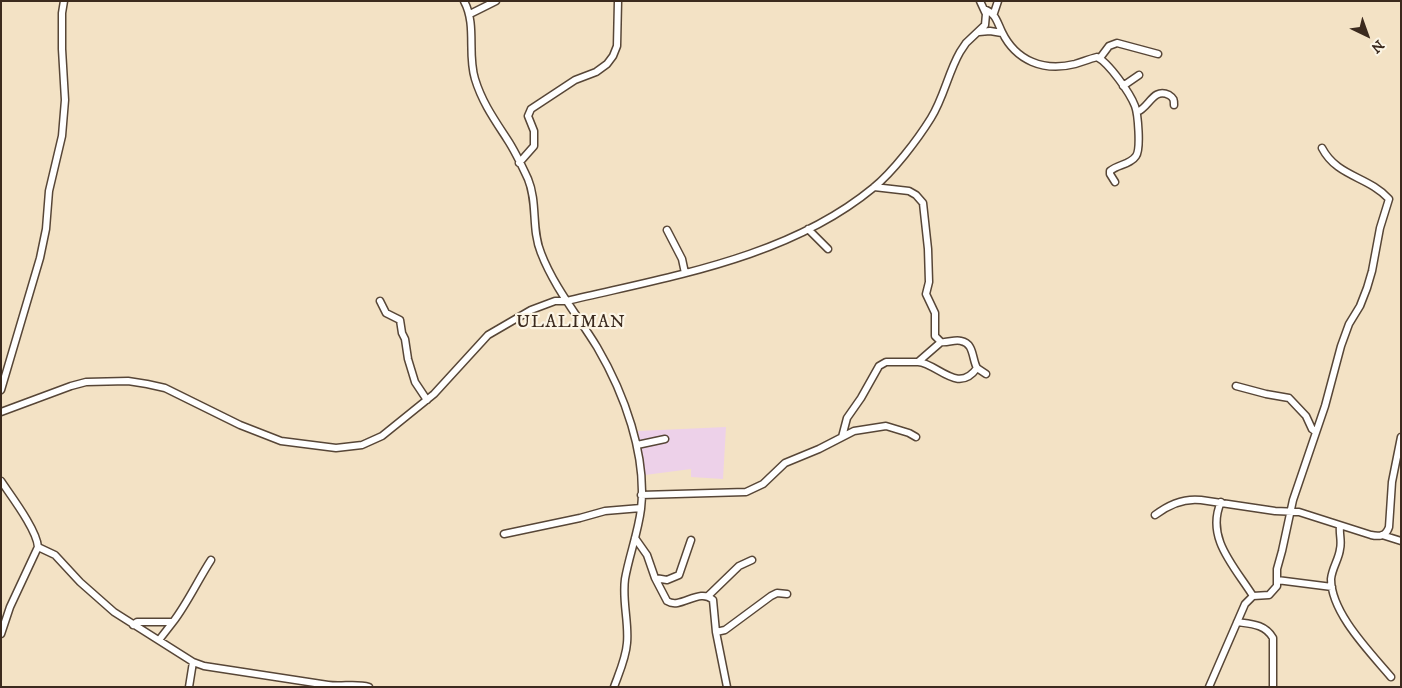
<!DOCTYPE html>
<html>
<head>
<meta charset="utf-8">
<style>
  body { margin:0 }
  #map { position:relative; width:1402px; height:688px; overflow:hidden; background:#f3e2c5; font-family:"IM FELL DW Pica",serif }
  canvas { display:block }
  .frame { position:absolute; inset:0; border:2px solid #3b2a1e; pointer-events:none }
  .north { position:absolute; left:1342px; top:10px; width:50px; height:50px; -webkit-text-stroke:4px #fcf5e5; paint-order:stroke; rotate:138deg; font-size:14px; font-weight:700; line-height:20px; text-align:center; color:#3b2a1e }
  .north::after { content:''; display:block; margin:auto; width:18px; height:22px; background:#3b2a1e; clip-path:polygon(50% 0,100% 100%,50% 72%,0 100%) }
</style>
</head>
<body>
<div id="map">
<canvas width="1402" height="688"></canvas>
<div class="frame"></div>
<div class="north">N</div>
</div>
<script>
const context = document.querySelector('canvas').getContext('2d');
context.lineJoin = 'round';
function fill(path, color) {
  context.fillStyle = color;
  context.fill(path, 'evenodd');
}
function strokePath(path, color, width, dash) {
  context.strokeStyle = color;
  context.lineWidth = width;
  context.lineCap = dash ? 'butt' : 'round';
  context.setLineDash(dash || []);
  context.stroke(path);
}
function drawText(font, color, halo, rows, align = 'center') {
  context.font = font + ' "IM FELL DW Pica",serif';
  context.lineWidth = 4.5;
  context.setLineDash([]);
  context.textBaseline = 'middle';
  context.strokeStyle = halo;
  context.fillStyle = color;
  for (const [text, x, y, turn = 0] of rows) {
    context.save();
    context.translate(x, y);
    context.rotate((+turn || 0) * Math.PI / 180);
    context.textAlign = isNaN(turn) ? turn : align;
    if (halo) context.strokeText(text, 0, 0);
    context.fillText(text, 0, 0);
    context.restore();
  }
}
const built = new Path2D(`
  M726 427 723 479 691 477V469L645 475 638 431Z`);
const minor = new Path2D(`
  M464 1C477 25 467 54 475 79 482 102 494 119 507 139 515 151 522 166 528 179 538 203 531 229 541 253 554 287 578 316 597 347 624 393 647 455 641 509 638 533 629 556 625 579 622 601 629 622 627 643 626 658 619 673 614 687
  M984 9C996 13 997 22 1002 32 1016 61 1044 72 1075 64 1082 62 1089 59 1097 57 1109 63 1130 93 1135 106 1138 114 1141 149 1136 156 1130 165 1118 164 1110 171V174L1115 182
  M994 13 998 1
  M470 14 496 1
  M979 32 990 31 1002 33
  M1100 58 1109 46 1117 43 1158 54
  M1123 86 1139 75
  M1137 112C1149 108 1153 87 1169 95 1174 98 1174 100 1174 105
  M519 163 534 146V131L528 116 531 109 575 80 596 72 607 64 613 56 617 46 618 1
  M874 187 909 191 916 195 923 203 928 249 929 282 926 294 935 313V336L941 342C948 343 955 339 961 341 974 343 972 359 977 368L986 374
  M808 229 828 249
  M667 230 682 259 685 273
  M380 301 386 313 400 320 402 333 405 339 408 359 415 382 427 400
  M918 362C937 363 958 395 977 368
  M1236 386 1266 394 1289 398 1306 416 1312 429 1316 432
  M1 390 40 258 46 229 49 191 62 136 65 100 62 49V13L64 1
  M1 412 71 386 86 382 128 381 147 384 165 388 240 425 281 441 336 448 362 445 382 436 434 394 488 335 531 310 555 301H567C671 276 788 258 873 188 893 172 918 139 931 118 944 97 948 73 960 52L966 43 985 25 986 14 980 1
  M842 437 847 418 861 398 879 366 886 362H918L941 342
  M637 445 665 439
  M1 481C11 496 37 530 38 547L10 607 1 634
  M641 495 746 492 763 484 785 463 819 449 854 431 886 426 909 433 916 437
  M1221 502C1205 538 1235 567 1253 596
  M1155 515C1168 505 1184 498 1201 500L1275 511 1299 512 1371 535C1380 537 1386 536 1389 527L1392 482 1401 437
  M1340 526C1339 534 1342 541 1340 549 1339 559 1332 568 1331 579 1331 613 1370 652 1391 677
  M504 534 580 518 605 511 641 508
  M1382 535 1401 541
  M635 538 647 555 655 578 667 601C681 610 699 587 713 600L716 632 727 687
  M38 547 55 555 80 582 114 612 193 662 189 687
  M655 578 667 580 679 575 691 540
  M1277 580 1332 587
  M708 596 739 566 752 560
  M1237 622C1251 624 1265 624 1273 638V687
  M133 625 137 622H173C187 604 198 580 211 560
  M716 632 725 630 771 596 777 593 787 594
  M159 640 173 622
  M193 662 204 666 328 685C342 687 356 683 369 687
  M1209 687 1245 604 1253 596 1269 595 1277 586V569L1282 551 1293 500 1325 406 1341 346 1349 324 1360 306 1367 288 1372 271 1380 228 1389 199C1368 176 1337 177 1322 148`);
const quarterNames = [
  ["ULALIMAN",571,323]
];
fill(built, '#edd1e9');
strokePath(minor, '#574637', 9);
strokePath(minor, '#fff', 6);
context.letterSpacing = '1px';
drawText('18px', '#3b2a1e', '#fcf5e5', quarterNames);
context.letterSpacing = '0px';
</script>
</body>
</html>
